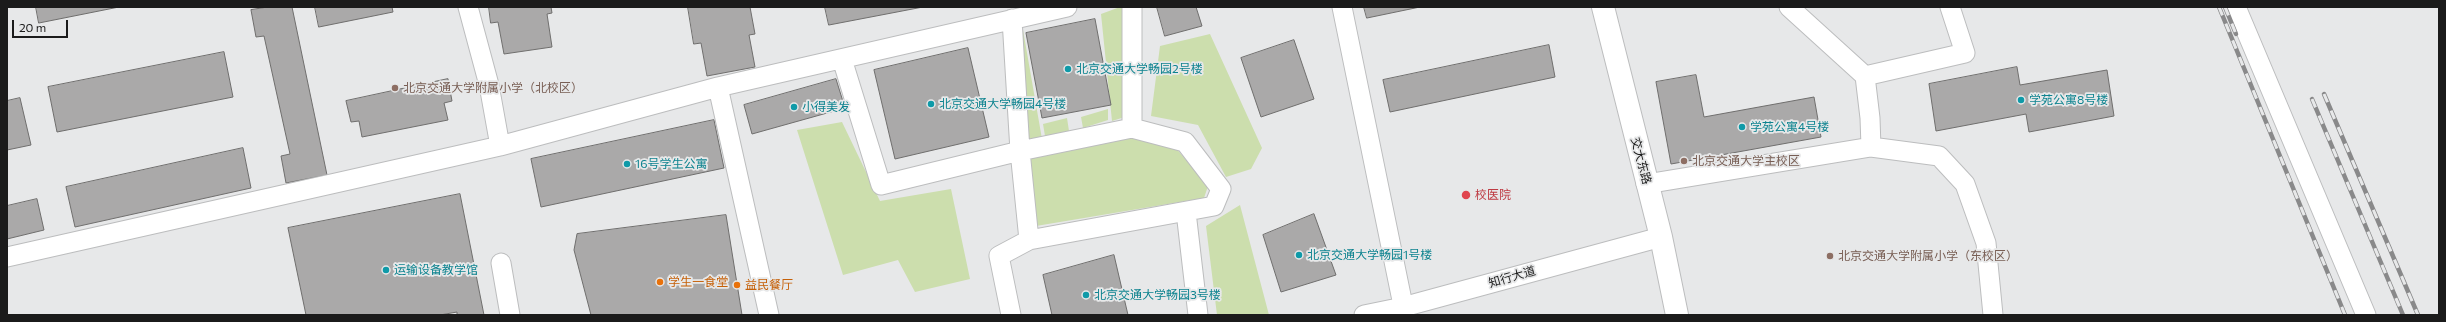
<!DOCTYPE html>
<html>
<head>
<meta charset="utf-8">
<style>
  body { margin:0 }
  #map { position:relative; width:2446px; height:322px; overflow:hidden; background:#e7e8e9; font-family:Commissioner,sans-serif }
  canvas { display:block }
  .frame { position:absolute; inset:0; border:8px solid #1b1b1b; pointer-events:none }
  .scale { position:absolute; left:12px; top:20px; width:56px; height:18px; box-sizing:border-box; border:2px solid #1b1b1b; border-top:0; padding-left:5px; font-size:12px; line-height:14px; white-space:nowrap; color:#1b1b1b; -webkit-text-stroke:3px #e7e8e9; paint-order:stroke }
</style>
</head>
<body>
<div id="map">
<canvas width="2446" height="322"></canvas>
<div class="frame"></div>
<div class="scale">20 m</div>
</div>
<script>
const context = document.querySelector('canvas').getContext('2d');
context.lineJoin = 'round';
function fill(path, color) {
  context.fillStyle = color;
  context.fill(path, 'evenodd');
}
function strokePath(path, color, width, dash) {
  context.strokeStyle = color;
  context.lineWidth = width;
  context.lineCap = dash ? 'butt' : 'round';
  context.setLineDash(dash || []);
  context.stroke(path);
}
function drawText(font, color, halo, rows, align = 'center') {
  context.font = font + ' Commissioner,"Noto Sans SC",sans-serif';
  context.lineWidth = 3.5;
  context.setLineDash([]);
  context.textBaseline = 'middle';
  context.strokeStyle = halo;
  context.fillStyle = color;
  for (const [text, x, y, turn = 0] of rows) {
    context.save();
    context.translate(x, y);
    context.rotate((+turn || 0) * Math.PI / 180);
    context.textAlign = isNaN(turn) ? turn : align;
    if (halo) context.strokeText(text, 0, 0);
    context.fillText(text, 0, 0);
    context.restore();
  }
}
const green = new Path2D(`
  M1120 7H1124L1128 116 1112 121 1101 14Z
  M1023 30 1042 139 1028 141 1017 34Z
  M1210 34 1262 148 1251 169 1226 177 1198 125 1151 116 1160 46Z
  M1108 109V120L1083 128 1081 117Z
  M1067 118 1069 131 1045 136 1043 124Z
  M842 122 880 201 951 189 970 279 915 292 898 260 843 275 797 130Z
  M1130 136 1175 147 1208 186 1204 198 1036 226 1027 157Z
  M1240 205 1269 315H1217L1206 226Z`);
const building = new Path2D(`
  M36 7H119L39 23Z
  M268 7H292L327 175 286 183 281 156 290 154 264 36 256 37 251 10Z
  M315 7H392L393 12 319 27Z
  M489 7H551L552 13 547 14 552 47 504 54 498 22 491 23Z
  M688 7H750L755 34 749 35 755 67 707 76 701 43 694 44Z
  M825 7H923L829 25Z
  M1157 7H1196L1202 26 1165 36Z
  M1364 7H1420L1367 18Z
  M1095 19 1111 105 1042 118 1026 33Z
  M1294 40 1314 99 1261 117 1241 58Z
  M1549 45 1555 77 1390 112 1383 80Z
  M968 48 989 137 895 159 874 70Z
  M224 52 233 97 57 132 48 87Z
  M2017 67 2020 85 2107 70 2114 116 2029 132 2026 114 1936 131 1929 84Z
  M1696 75 1704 117 1814 97 1821 137 1671 164 1656 82Z
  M448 79 452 101 444 103 448 120 362 137 359 121 351 122 346 101Z
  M836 79 845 108 752 134 744 105Z
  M20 98 31 145 7 150V101Z
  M714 120 724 168 541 207 531 159Z
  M243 148 251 188 75 227 66 187Z
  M460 194 484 315H457V312L440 315H306L288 228Z
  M37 199 44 230 7 239V206Z
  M1314 214 1336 275 1281 292 1263 235Z
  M726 215 742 315H591L574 250 577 234Z
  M1114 255 1128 315H1052L1043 275Z`);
const street = new Path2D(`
  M468 7 489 85 500 146
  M1342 7 1405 315
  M1789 7 1865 76 1870 118 1871 147
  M2236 7 2366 315
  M842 59 881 185 1020 151 1012 19
  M1865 76 1965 53 1950 7
  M718 87 769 315
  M1646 184 1871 147 1939 156 1965 184 1986 243 1993 315
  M1186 212 1198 315
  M1029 240 1214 206 1221 189 1185 142 1132 128
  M7 257 500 146 718 87 1067 7
  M501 263 510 315
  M1011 315 999 256 1029 240 1020 151 1132 128V7
  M1364 315 1403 307 1661 237`);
const secondary = new Path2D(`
  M1603 7 1661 237 1677 315`);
const rail = new Path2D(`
  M2219 7 2345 315
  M2225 7 2236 34
  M2324 94 2418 315
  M2312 99 2403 315`);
const markers = [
  [1068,69,4,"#0f9aa8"],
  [395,88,4,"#8d6e63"],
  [2021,100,4,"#0f9aa8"],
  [931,104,4,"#0f9aa8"],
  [794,107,4,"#0f9aa8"],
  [1742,127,4,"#0f9aa8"],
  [1684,161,4,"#8d6e63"],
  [627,164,4,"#0f9aa8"],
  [1466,195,5,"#e0444e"],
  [1299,255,4,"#0f9aa8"],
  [1830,256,4,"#8d6e63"],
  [386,270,4,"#0f9aa8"],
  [660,282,4,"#e8710a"],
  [737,285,4,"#e8710a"],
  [1086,295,4,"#0f9aa8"]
];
const cultureNames = [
  ["北京交通大学畅园2号楼",1076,69],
  ["学苑公寓8号楼",2029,100],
  ["北京交通大学畅园4号楼",939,104],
  ["小得美发",802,107],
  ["学苑公寓4号楼",1750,127],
  ["16号学生公寓",635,164],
  ["北京交通大学畅园1号楼",1307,255],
  ["运输设备教学馆",394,270],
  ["北京交通大学畅园3号楼",1094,295]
];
const educationNames = [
  ["北京交通大学附属小学（北校区）",403,88],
  ["北京交通大学主校区",1692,161],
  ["北京交通大学附属小学（东校区）",1838,256]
];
const streetNames = [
  ["交大东路",1641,161,75],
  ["知行大道",1512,277,-16]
];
const healthNames = [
  ["校医院",1475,195]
];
const foodNames = [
  ["学生一食堂",668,282],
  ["益民餐厅",745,285]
];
fill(green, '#ccdead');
fill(building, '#aaa9a9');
strokePath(building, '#6f6e6d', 1);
strokePath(street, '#bcbdbe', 21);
strokePath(secondary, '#bcbdbe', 24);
strokePath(street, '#fff', 19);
strokePath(secondary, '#fff', 22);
strokePath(rail, '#89898a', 4.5);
strokePath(rail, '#e7e8e9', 3, [9]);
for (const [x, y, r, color] of markers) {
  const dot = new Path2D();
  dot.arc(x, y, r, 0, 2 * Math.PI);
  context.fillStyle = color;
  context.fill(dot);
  strokePath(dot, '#e7e8e9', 1.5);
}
drawText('12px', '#0d838f', '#e7e8e9', cultureNames, 'left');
drawText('12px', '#785e54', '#e7e8e9', educationNames, 'left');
drawText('12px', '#1b1b1b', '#e7e8e9', streetNames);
drawText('12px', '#be3a42', '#e7e8e9', healthNames, 'left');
drawText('12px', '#c56008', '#e7e8e9', foodNames, 'left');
</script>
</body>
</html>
